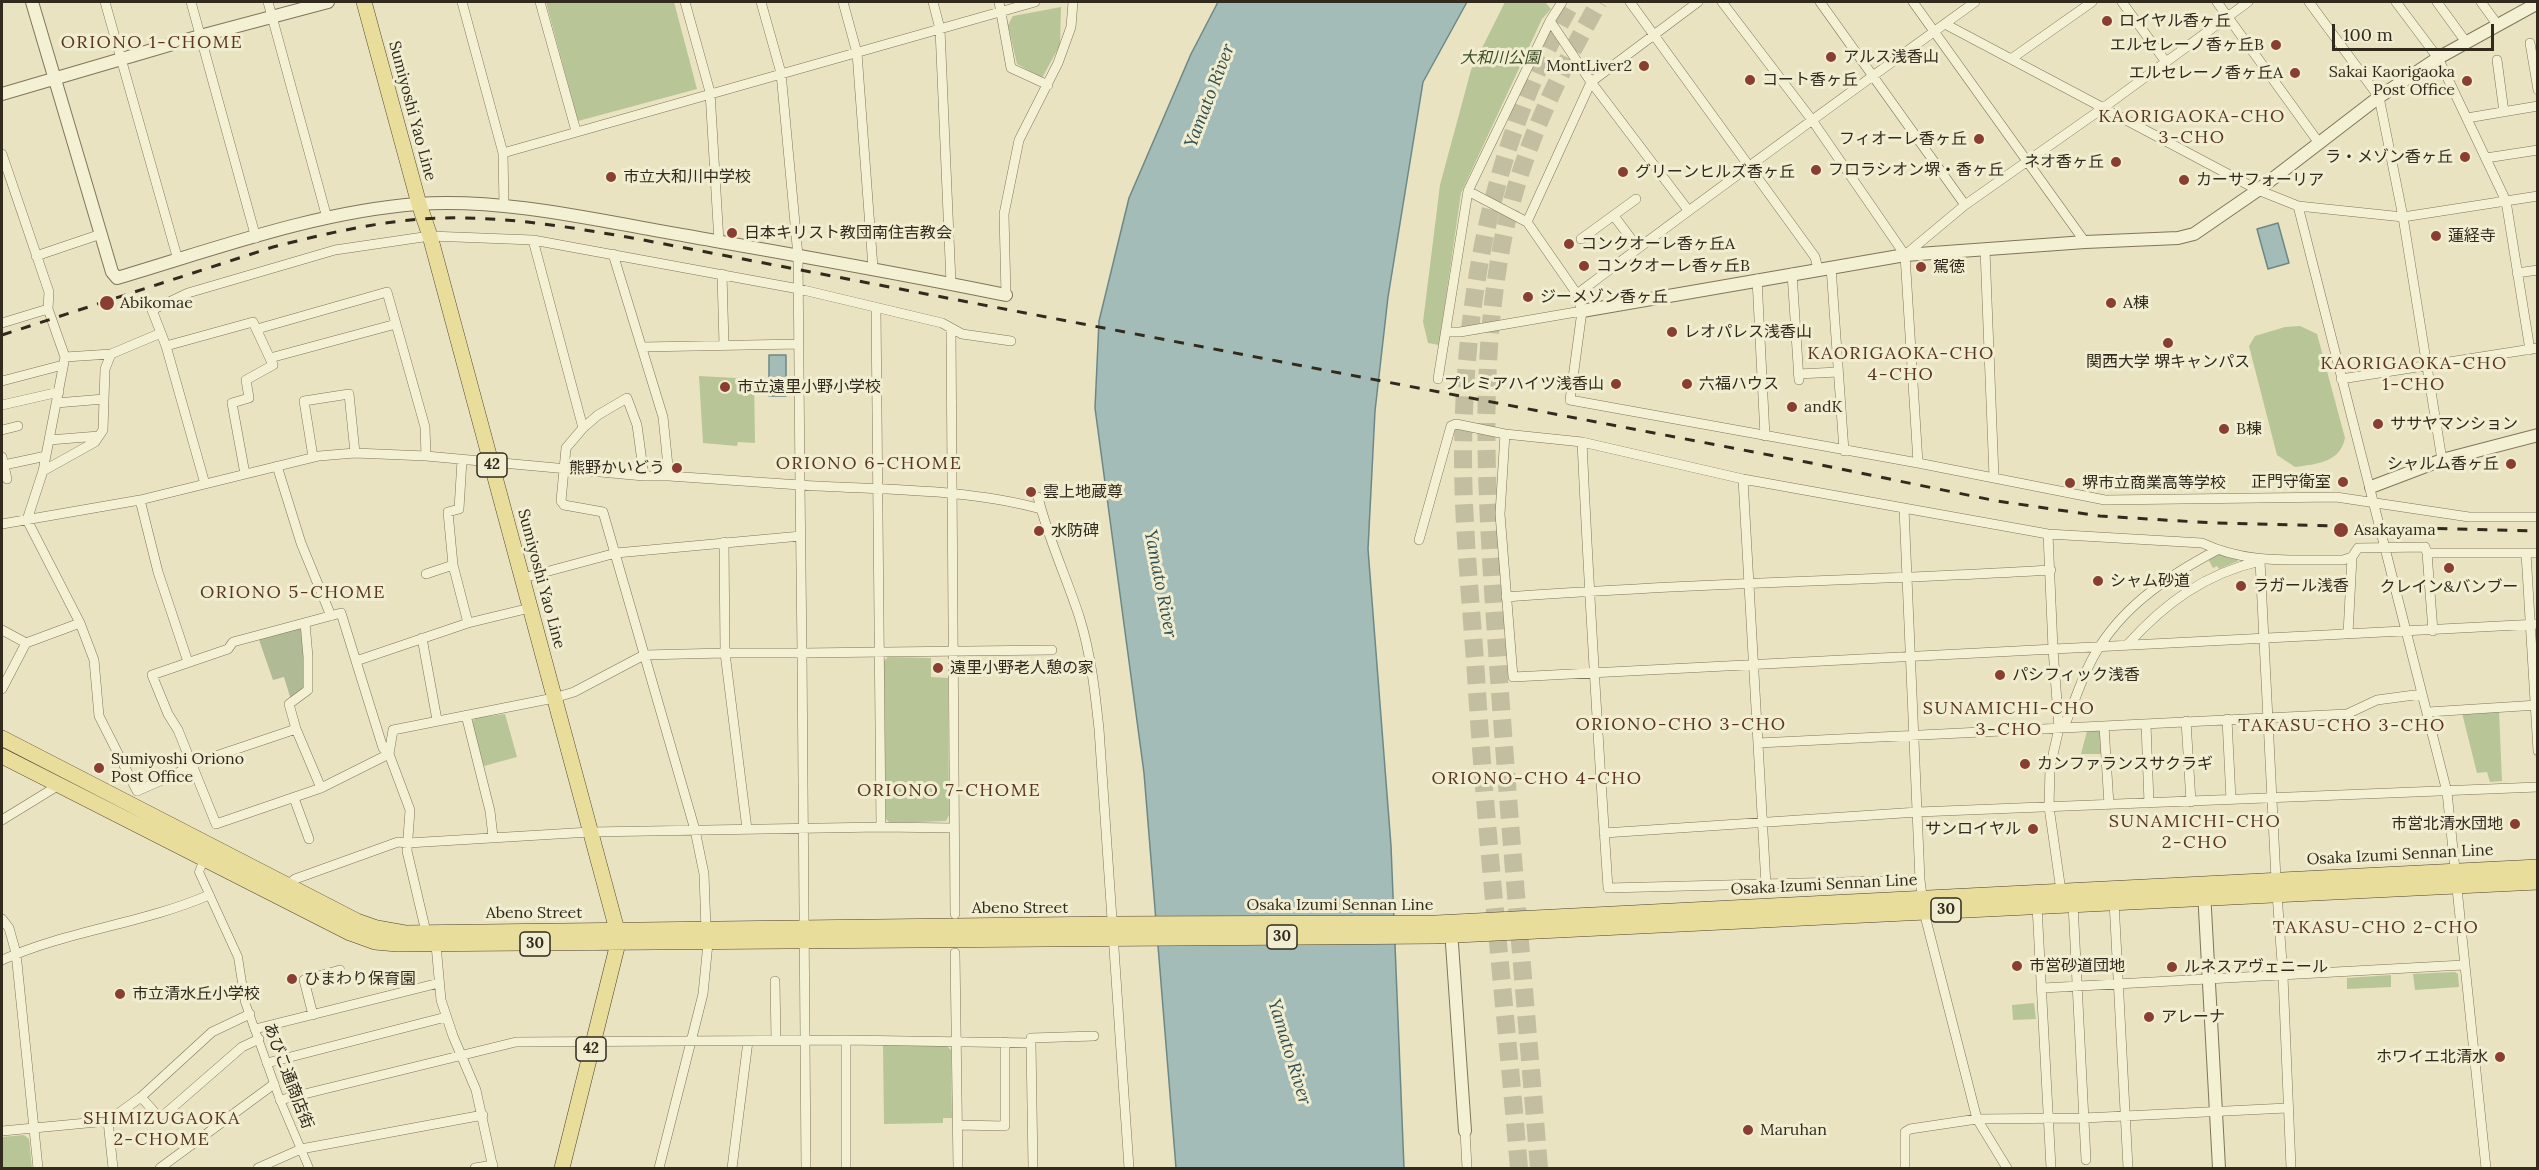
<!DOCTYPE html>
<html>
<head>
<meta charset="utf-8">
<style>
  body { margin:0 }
  #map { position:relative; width:2539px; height:1170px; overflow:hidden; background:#e9e3c1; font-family:Lora,serif }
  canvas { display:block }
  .frame { position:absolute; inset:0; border:3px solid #312a1d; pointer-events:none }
  .scale { position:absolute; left:2332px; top:24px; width:162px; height:27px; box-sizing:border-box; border:3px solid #312a1d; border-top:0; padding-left:8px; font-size:18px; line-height:21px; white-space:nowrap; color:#312a1d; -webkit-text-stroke:4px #f1edd0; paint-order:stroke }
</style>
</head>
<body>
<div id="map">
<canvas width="2539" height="1170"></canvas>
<div class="frame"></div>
<div class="scale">100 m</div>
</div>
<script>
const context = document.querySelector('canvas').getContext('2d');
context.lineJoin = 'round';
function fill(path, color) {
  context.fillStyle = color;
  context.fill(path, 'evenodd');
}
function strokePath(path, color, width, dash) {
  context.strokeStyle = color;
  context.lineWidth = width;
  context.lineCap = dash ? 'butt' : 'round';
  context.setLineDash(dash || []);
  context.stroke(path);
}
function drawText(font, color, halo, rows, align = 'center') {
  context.font = font + ' Lora,"Noto Sans JP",serif';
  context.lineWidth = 6;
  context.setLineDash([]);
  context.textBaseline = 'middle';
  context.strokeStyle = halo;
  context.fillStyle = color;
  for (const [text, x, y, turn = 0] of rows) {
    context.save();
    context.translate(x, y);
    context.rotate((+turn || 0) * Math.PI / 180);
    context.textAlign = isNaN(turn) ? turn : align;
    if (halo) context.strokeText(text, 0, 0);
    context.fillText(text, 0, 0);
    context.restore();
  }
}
const green = new Path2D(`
  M546 2H674L697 89 578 121Z
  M1505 2H1545L1551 9 1542 19 1461 193 1439 345 1428 343 1423 322 1440 185 1471 70Z
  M1061 7 1060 45 1042 78 1017 64 1008 25 1013 16Z
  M2300 326 2317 334 2345 438C2340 463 2316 464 2295 467L2277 455 2249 346 2255 336 2285 327Z
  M699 376 754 379 755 443 738 442 737 446 703 443Z
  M2217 553 2237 558 2238 561 2219 569 2217 566 2213 568 2207 557Z
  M888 657 931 658V677L948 678 949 815 946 821 890 823 886 819 884 661Z
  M2499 711 2502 781 2490 782 2487 772 2477 773 2462 713Z
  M505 714 517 757 484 766 472 723 475 718Z
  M2097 730 2101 733 2102 754H2081L2087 731Z
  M2455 972 2458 974 2459 987 2415 990 2413 974Z
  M2391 975V987L2347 989V978Z
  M2034 1003 2036 1019 2013 1020 2012 1005Z
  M883 1043H944L951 1050 952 1118H943V1123L884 1124Z
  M24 1135 29 1139 32 1168H2V1137Z`);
const cemetery = new Path2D(`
  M302 624 306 684 301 692 291 700 284 677 273 680 258 637Z`);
const water = new Path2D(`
  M1218 2H1467L1423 82 1388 297 1375 411 1368 549 1391 846 1404 1168H1176L1144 773 1095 408 1099 321 1129 198 1191 54Z
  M2278 223 2289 263 2268 269 2257 229Z
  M769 355H786V396H769Z`);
const motorwayTunnel = new Path2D(`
  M1519 1168C1505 1004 1486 840 1476 675 1471 602 1463 528 1463 455 1464 294 1493 142 1572 2
  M1539 1168C1525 996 1509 823 1497 650 1488 514 1476 374 1503 239 1520 154 1557 76 1599 2`);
const pedestrian = new Path2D(`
  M204 859 199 872 238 957 245 1002 280 1100 309 1168`);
const minor = new Path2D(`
  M105 2 178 260
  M191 2 256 238
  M268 2 327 218
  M462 2 503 153 504 206
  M540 2 576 131
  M685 2 710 92 719 242
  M761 2 781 73 798 256 800 485C876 490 967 488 1041 509
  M843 2 857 53 873 268
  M933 2 940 29 951 283
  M999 2 1011 68 1048 85
  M1630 2 1815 257 1818 269
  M1698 2 1591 82 1527 222 1577 294 1582 311 1570 400 1918 463 2105 500 2336 497 2469 517H2538
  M1722 2 1812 120 1905 255 1918 463
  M1820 2 1965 205
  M1913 2 2085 242
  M2122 2 2166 62
  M2217 2 2319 143
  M2309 2 2379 97 2403 217 2442 460
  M2396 2 2438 58 2506 201 2530 350
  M2437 2 2466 42
  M2481 2 2497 24
  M1550 21 1591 82 1688 210
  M1945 24 2258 190 2298 206 2403 217 2538 196
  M2530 43 2538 90
  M2011 59 2092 2
  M2497 60 2504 112
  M2467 118 2538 106
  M503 153 1035 2
  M2 154 49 292 48 309 65 357 43 471 27 520 80 623 94 660 99 716 137 791 176 774 192 764 296 729 321 788 389 754 410 810 407 851 426 932
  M2486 158 2538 150
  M1468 191 1527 222
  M2298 206 2447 792 2486 1168
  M1614 216 1638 248
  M1581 239 1636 199
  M533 240 799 289 942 323 962 334 1011 341
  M1985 250 1994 477
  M613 254 663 417 669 476
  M1905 255 1965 205 2103 108 2248 2
  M36 256 101 234
  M1831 267 1844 451
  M1792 273 1799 380
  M2517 273 2538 270
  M722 274 724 345
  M1757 279 1765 436
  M1577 294C1709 195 1842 98 1975 2
  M1006 295 1004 214 1019 140 1058 63 1071 27 1073 2
  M876 308 881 827
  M2 323 48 309
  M257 329 387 292 425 427 426 456
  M951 330 955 914
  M1446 332H1460L1582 311
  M166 346 253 322 273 365 246 380 249 398 232 403 245 474
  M642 347 799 344
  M65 357 111 354 161 333
  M270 358 396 324
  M1798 374 1838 372
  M1438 379 1468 191 1550 21 1562 2
  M2341 379 2538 348
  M2 381 63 365
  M56 403 104 399
  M2 405 59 392
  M583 428 598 415 627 398 637 425 644 476
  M2 430 18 426
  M1505 434 1500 514 1513 677 2538 624
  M49 440 99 436
  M1582 442C1589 591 1598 739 1608 888L1920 880
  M2 457 7 479
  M313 457 304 401 349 394 355 453
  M462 460 459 509 448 512 453 565 468 623
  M4 465 46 456
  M277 466 301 543 331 616
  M43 471 95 442 103 430 105 369 111 354
  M1743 479 1766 885
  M205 484 166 346 152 310 188 293 335 250 430 236 533 240 583 428 566 448 561 501 564 505 603 512 695 830 704 874 706 930
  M1038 497C1048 539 1067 578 1080 619 1091 655 1095 692 1099 729L1129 1168
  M140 500 158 572 188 662
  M1904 508 1920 880 1924 912 1977 1119 2007 1168
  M2 524 140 500 319 456 355 453 426 456 644 476H669L800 485 802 653 1052 650
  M2048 534 2053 649 2059 728 2050 768 2049 807 2061 891
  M1419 540 1451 426 1456 424 1505 434 1582 442 1743 479 2048 534 2202 543C2249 565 2293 559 2343 560L2352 557 2348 634
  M724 542 725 653H802L806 1168
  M2427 553 2433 631
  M2526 553 2538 751
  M2352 557 2358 548 2425 547 2427 553H2538
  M426 574 453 565
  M523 578 616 553 801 536
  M1506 597C1687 583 1869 581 2051 570
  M2 630 26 643
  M422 638 437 720
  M2128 644C2166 602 2205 574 2260 561L2276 879
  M356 661 468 623 530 608
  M2 689 26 643 80 623
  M2428 712 2538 705
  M466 715 490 811 493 837
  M2227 719 2231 800
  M2186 721 2191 802
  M2146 724 2149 803
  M2104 726 2109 805
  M2059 728 2066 722C2076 698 2085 668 2100 646 2128 602 2172 574 2217 550
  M296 729 289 704 308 690V657L305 623
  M1758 743 2347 714 2377 700 2422 694
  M321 788 216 824 178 730 168 714 152 675 228 649 233 642 341 613 383 748 389 754 393 730 554 698 574 692 644 655 725 653 747 829
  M294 798 309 839
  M2 820 59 785
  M1604 833 1918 812 2538 787
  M287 885 295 879 398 842 408 843 590 832 881 827 954 828
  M2277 894 2283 976 2291 1168
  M2114 901 2128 1168
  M2073 904 2086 1160
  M2037 906 2051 1168
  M2 919 9 928 16 953 38 1168
  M436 945 441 1000 453 1036 476 1090 493 1168
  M955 953 958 1168
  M2 960C69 930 142 924 209 895
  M775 981 776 1040
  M2043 988 2463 965
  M313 1015 304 980 340 970
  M255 1029 439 983
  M846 1040V1168
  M1031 1043 1033 1168
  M267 1063 446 1017
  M141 1097 157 1115 165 1114 242 1047 259 1039
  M280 1100 516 1042 846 1040 1031 1043V1038L1094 1036
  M108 1121 113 1168
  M958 1125 1005 1126V1042
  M2 1131 108 1121 141 1097 212 1032 250 1014
  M1465 1131 1467 1168
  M160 1168 274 1084
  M258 1168 301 1149 483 1115
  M475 1168 493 1165
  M659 1168 703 994 708 943
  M732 1168 748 1041
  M1905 1168V1132L1910 1129 1977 1119 2084 1118 2287 1108`);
const tertiary = new Path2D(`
  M32 2 112 272 117 278C215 249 315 212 417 204 508 198 599 221 688 236 794 255 900 273 1006 295
  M2 94 200 36 328 2
  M1582 311 1905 255 2085 242 2178 238 2194 234 2258 190 2379 97 2438 58 2538 3
  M2371 487 2442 460 2538 435
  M2204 891 2219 1168
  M1452 944 1465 1131`);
const primary = new Path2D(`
  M364 2 419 204 430 236 617 930 618 943 562 1168
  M2 738 357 921 377 928 405 933 1113 924 1436 923 2538 867
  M2 756 350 933 375 942 397 944 1436 936 2538 882`);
const rail = new Path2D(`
  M2 335 273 247C336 231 400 216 466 218 524 219 581 229 638 239L1806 462 1997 501 2100 516 2214 523 2538 531`);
const markers = [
  [2107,21,6,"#893e31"],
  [2276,45,6,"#893e31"],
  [1831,57,6,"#893e31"],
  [1644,66,6,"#893e31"],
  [2295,73,6,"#893e31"],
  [1750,80,6,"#893e31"],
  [2467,81,6,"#893e31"],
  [1979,139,6,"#893e31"],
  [2465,157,6,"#893e31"],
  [2116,162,6,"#893e31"],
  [1816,170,6,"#893e31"],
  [1623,172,6,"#893e31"],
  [611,177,6,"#893e31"],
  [2184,180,6,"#893e31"],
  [732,233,6,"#893e31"],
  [2436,236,6,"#893e31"],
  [1569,244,6,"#893e31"],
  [1584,266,6,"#893e31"],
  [1921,267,6,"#893e31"],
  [1528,297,6,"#893e31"],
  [107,303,8,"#893e31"],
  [2111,303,6,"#893e31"],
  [1672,332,6,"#893e31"],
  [2168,343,6,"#893e31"],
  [1616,384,6,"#893e31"],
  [1687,384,6,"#893e31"],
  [725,387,6,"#893e31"],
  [1792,407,6,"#893e31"],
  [2378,424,6,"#893e31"],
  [2224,429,6,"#893e31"],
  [2511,464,6,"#893e31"],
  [677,468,6,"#893e31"],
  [2343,482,6,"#893e31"],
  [2070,483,6,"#893e31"],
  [1031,492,6,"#893e31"],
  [2341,530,8,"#893e31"],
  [1039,531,6,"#893e31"],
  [2449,568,6,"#893e31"],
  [2098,581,6,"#893e31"],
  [2241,586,6,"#893e31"],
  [938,668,6,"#893e31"],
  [2000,675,6,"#893e31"],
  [2025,764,6,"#893e31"],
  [99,768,6,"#893e31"],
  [2515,824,6,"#893e31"],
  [2033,829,6,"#893e31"],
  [2017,966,6,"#893e31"],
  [2172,967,6,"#893e31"],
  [292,979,6,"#893e31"],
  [120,994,6,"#893e31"],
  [2149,1017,6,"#893e31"],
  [2500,1057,6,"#893e31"],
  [1748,1130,6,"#893e31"]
];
const shields = [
  [492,465,30],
  [1946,910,30],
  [1282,937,30],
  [535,944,30],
  [591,1049,30]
];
const shieldNames = [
  ["42",492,465],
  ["30",1946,910],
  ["30",1282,937],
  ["30",535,944],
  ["42",591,1049]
];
const poiNames = [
  ["ロイヤル香ヶ丘",2119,21],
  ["エルセレーノ香ヶ丘B",2264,45,"right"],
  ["アルス浅香山",1843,57],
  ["MontLiver2",1632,66,"right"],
  ["Sakai Kaorigaoka",2455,72,"right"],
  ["Post Office",2455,90,"right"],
  ["エルセレーノ香ヶ丘A",2283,73,"right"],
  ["コート香ヶ丘",1762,80],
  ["フィオーレ香ヶ丘",1967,139,"right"],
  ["ラ・メゾン香ヶ丘",2453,157,"right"],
  ["ネオ香ヶ丘",2104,162,"right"],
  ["フロラシオン堺・香ヶ丘",1828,170],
  ["グリーンヒルズ香ヶ丘",1635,172],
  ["市立大和川中学校",623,177],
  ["カーサフォーリア",2196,180],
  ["日本キリスト教団南住吉教会",744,233],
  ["蓮経寺",2448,236],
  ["コンクオーレ香ヶ丘A",1581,244],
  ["コンクオーレ香ヶ丘B",1596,266],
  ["駕徳",1933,267],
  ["ジーメゾン香ヶ丘",1540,297],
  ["Abikomae",120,303],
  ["A棟",2123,303],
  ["レオパレス浅香山",1684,332],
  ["関西大学 堺キャンパス",2168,362,"center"],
  ["プレミアハイツ浅香山",1604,384,"right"],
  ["六福ハウス",1699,384],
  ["市立遠里小野小学校",737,387],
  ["andK",1804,407],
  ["ササヤマンション",2390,424],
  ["B棟",2236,429],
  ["シャルム香ヶ丘",2499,464,"right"],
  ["熊野かいどう",665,468,"right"],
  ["正門守衛室",2331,482,"right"],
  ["堺市立商業高等学校",2082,483],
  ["雲上地蔵尊",1043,492],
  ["Asakayama",2354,530],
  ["水防碑",1051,531],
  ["シャム砂道",2110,581],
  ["ラガール浅香",2253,586],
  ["クレイン&バンブー",2449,587,"center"],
  ["遠里小野老人憩の家",950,668],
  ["パシフィック浅香",2012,675],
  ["Sumiyoshi Oriono",111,759],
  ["Post Office",111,777],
  ["カンファランスサクラギ",2037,764],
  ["市営北清水団地",2503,824,"right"],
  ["サンロイヤル",2021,829,"right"],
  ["市営砂道団地",2029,966],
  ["ルネスアヴェニール",2184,967],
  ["ひまわり保育園",304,979],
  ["市立清水丘小学校",132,994],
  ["アレーナ",2161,1017],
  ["ホワイエ北清水",2488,1057,"right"],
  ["Maruhan",1760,1130]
];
const parkNames = [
  ["大和川公園",1500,58]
];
const streetNames = [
  ["Sumiyoshi Yao Line",412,111,75],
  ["Sumiyoshi Yao Line",541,579,75],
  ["Osaka Izumi Sennan Line",2400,855,-3],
  ["Osaka Izumi Sennan Line",1824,885,-3],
  ["Osaka Izumi Sennan Line",1340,905],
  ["Abeno Street",1020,908],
  ["Abeno Street",534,913],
  ["あびこ通商店街",288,1076,69]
];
const neighbourhoodNames = [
  ["ORIONO 1-CHOME",152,43],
  ["KAORIGAOKA-CHO",2192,117],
  ["3-CHO",2192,138],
  ["KAORIGAOKA-CHO",1901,354],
  ["4-CHO",1901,375],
  ["KAORIGAOKA-CHO",2414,364],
  ["1-CHO",2414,385],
  ["ORIONO 6-CHOME",869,464],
  ["ORIONO 5-CHOME",293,593],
  ["SUNAMICHI-CHO",2009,709],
  ["3-CHO",2009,730],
  ["ORIONO-CHO 3-CHO",1681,725],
  ["TAKASU-CHO 3-CHO",2342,726],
  ["ORIONO-CHO 4-CHO",1537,779],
  ["ORIONO 7-CHOME",949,791],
  ["SUNAMICHI-CHO",2195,822],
  ["2-CHO",2195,843],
  ["TAKASU-CHO 2-CHO",2376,928],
  ["SHIMIZUGAOKA",162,1119],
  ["2-CHOME",162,1140]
];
const waterNames = [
  ["Yamato River",1210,96,-69],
  ["Yamato River",1160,584,79],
  ["Yamato River",1289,1052,73]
];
fill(green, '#b8c597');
fill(cemetery, '#b0bb95');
fill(water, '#a3bcb8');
strokePath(water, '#6c8886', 1.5);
strokePath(motorwayTunnel, '#c4bea0', 18, [18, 9]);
strokePath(pedestrian, '#80755b', 9);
strokePath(minor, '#80755b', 10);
strokePath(tertiary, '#80755b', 14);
strokePath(primary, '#4e422f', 16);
strokePath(pedestrian, '#f4f0d3', 8);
strokePath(minor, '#f4f0d3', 9);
strokePath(tertiary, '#f4f0d3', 12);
strokePath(primary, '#e9dd9c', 15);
strokePath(rail, '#312a1d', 3, [10, 10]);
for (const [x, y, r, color] of markers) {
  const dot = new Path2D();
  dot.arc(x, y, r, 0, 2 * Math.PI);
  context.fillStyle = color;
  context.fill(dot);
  strokePath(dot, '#f1edd0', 2);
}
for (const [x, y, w] of shields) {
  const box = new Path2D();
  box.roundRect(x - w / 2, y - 12, w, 24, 4.5);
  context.fillStyle = '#f1edd0';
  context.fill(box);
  strokePath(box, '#312a1d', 1.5);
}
drawText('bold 15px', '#312a1d', null, shieldNames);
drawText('16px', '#312a1d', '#f1edd0', poiNames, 'left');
drawText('italic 16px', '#3c4c26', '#f1edd0', parkNames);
drawText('16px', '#312a1d', '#f1edd0', streetNames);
context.letterSpacing = '1.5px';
drawText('18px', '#5a3621', '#f1edd0', neighbourhoodNames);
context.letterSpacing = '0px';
drawText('italic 18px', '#2e4d50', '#f1edd0', waterNames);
</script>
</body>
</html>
